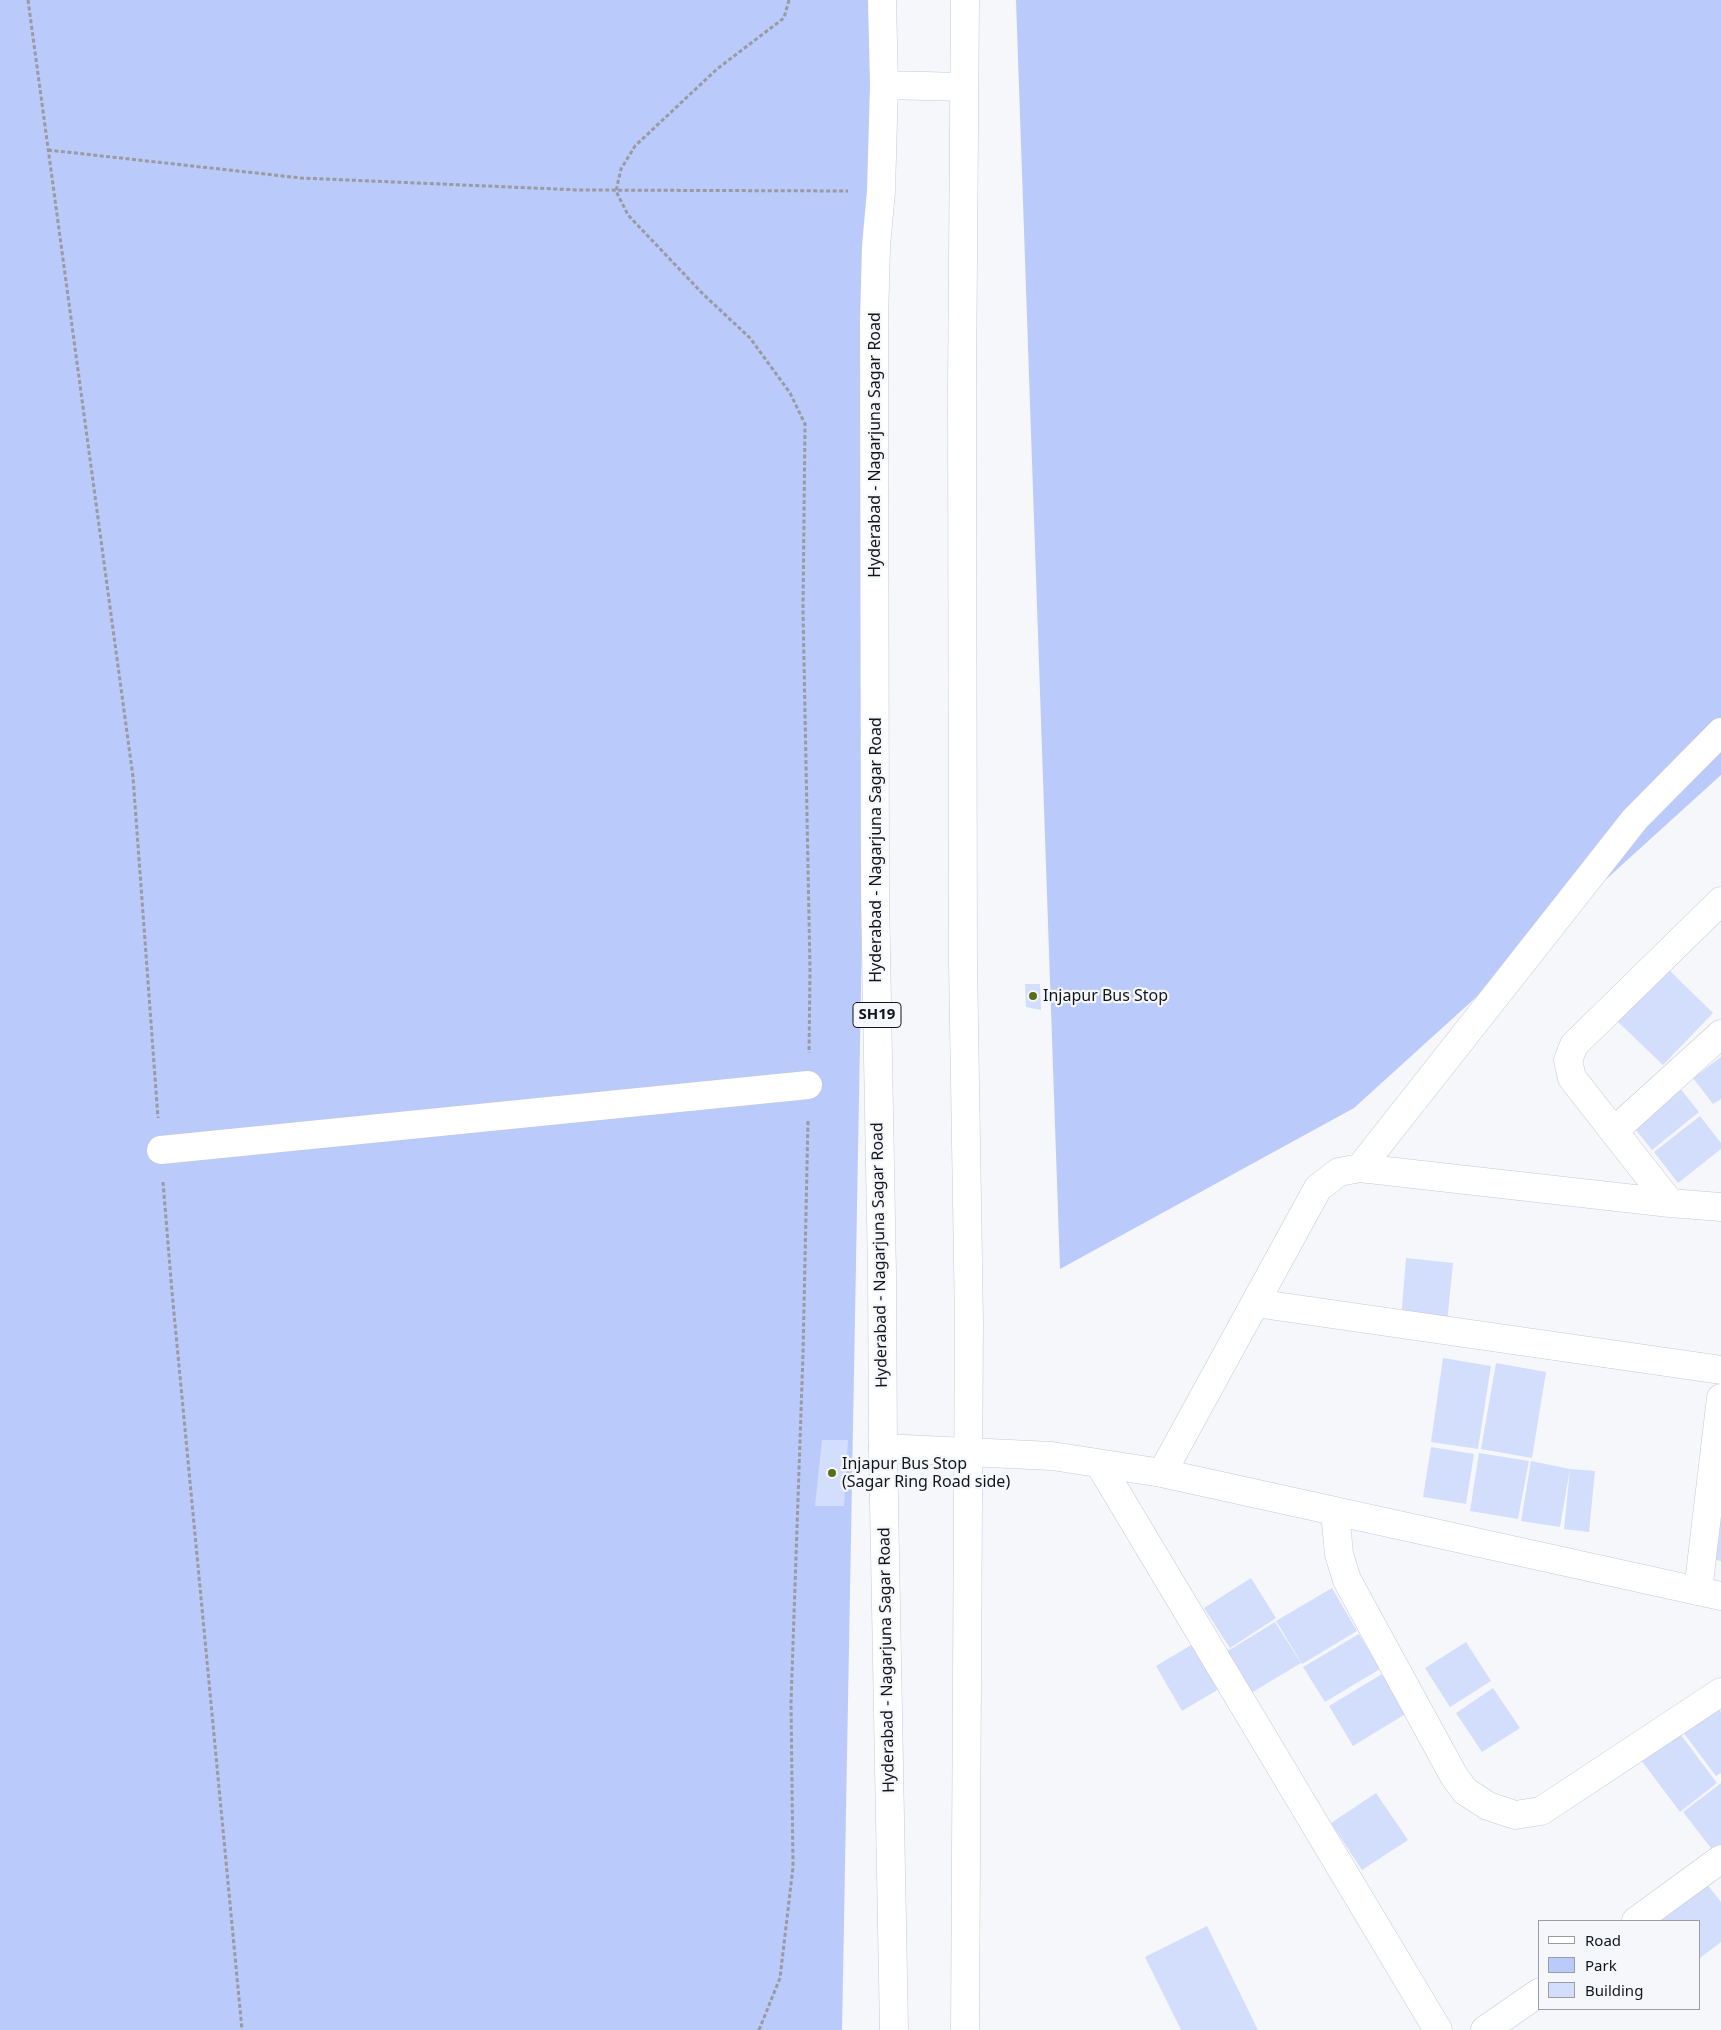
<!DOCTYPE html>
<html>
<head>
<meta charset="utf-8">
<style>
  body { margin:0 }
  #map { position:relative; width:1721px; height:2030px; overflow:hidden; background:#f5f7fb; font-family:"Noto Sans",sans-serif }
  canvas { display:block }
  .legend { position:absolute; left:1538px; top:1920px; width:162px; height:90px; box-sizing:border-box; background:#f5f7fb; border:1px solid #9a9da2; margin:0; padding:6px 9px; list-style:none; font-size:15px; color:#12151c }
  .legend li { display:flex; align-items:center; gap:10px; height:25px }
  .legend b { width:25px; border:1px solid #9a9da2 }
</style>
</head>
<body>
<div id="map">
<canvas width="1721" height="2030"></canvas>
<ul class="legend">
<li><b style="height:6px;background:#fff"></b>Road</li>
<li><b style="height:14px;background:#bacafb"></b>Park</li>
<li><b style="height:14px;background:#d3defd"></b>Building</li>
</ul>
</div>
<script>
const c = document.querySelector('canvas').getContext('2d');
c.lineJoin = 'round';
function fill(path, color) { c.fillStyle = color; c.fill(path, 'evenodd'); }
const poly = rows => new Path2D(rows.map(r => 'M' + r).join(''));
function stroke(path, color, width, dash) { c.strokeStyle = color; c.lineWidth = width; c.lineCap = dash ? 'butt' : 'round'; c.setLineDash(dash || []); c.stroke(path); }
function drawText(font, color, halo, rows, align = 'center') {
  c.font = font + ' "Noto Sans",sans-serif'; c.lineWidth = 4.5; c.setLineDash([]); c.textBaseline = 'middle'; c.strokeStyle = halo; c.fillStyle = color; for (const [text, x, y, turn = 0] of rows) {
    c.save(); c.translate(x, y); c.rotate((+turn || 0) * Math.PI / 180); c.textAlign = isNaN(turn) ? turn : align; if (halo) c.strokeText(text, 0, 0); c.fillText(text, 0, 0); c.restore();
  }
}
fill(poly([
  [0,0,879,0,842,2030,0,2030],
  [1016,0,1721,0,1721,775,1354,1108,1060,1269]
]), '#bacafb');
fill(poly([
  [1667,968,1713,1013,1663,1065,1617,1021],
  [1025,984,1040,984,1041,1010,1026,1007],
  [1721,1057,1721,1099,1713,1104,1693,1078],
  [1679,1087,1699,1112,1652,1150,1632,1125],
  [1700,1116,1721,1143,1721,1149,1678,1183,1654,1152],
  [1406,1258,1453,1263,1447,1323,1401,1319],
  [1443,1358,1491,1366,1478,1449,1431,1442],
  [1496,1363,1546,1372,1532,1458,1481,1449],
  [822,1440,848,1440,844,1506,815,1506],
  [1431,1447,1474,1454,1466,1504,1423,1497],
  [1479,1453,1529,1461,1518,1519,1470,1511],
  [1531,1461,1570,1469,1560,1527,1521,1521],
  [1570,1469,1595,1471,1589,1532,1564,1529],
  [1721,1514,1721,1561,1712,1559],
  [1251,1578,1276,1618,1230,1648,1204,1608],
  [1332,1588,1357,1631,1302,1664,1276,1621],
  [1275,1622,1301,1663,1251,1693,1226,1652],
  [1359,1634,1380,1669,1325,1702,1303,1667],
  [1198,1641,1224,1686,1182,1711,1156,1666],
  [1466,1642,1491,1681,1450,1707,1425,1668],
  [1382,1674,1407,1713,1353,1746,1329,1706],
  [1493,1688,1520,1728,1482,1752,1456,1713],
  [1713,1701,1721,1712,1721,1773,1716,1776,1679,1727],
  [1678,1731,1717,1783,1680,1812,1641,1760],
  [1721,1783,1721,1847,1714,1852,1683,1812],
  [1376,1793,1408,1840,1362,1870,1331,1823],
  [1706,1883,1721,1902,1721,1942,1700,1958,1700,1921,1654,1921],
  [1207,1926,1258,2030,1181,2030,1145,1957]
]), '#d3defd');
const street = poly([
  [1614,1131,1721,1034],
  [161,1150,808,1085],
  [1360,1168,1635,819,1721,732],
  [1670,1203,1572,1078,1568,1060,1574,1045,1721,901],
  [1255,1303,1721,1370],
  [1100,1465,1438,2030],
  [1162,1473,1318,1188,1339,1172,1360,1168,1670,1203,1721,1207],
  [1335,1512,1339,1554,1347,1580,1454,1776,1465,1791,1488,1806,1515,1815,1541,1811,1721,1692],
  [1698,1591,1721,1398],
  [1636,1921,1721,1859],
  [1485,2030,1540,1992]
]);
const secondary = poly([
  [883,1448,1052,1456,1162,1473,1721,1596]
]);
const primary = poly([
  [882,0,884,85,881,191,876,246,874,320,875,896,882,1273,883,1448,894,2030],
  [965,0,962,388,963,963,969,1322,965,2030],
  [884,85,964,87]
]);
stroke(street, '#c2c9dd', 29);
stroke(secondary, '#c2c9dd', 29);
stroke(primary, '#c2c9dd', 29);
stroke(poly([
  [28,0,133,777,158,1118],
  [789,0,784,18,717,69,635,146,621,169,616,191,628,215,703,294,750,338,790,393,805,424,803,610,810,970,809,1053],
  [48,150,301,178,579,190,848,191],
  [163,1182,172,1292,242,2030],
  [759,2030,780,1978,793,1867,791,1702,803,1354,808,1119]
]), '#999ba0', 3, [4, 2.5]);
stroke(street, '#fff', 28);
stroke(secondary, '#fff', 28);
stroke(primary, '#fff', 28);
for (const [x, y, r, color] of [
  [1033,996,5,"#5c6c17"],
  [832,1473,5,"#5c6c17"]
]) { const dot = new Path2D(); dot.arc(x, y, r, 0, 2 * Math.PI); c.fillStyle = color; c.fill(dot); stroke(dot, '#f5f7fb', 2); }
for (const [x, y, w] of [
  [877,1015,48]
]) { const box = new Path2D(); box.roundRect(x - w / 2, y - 12.5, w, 25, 4); c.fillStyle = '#f5f7fb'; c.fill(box); stroke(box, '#12151c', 1); }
drawText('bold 15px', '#12151c', null, [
  ["SH19",877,1015]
]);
drawText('16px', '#12151c', '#f5f7fb', [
  ["Hyderabad - Nagarjuna Sagar Road",875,445,-90],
  ["Hyderabad - Nagarjuna Sagar Road",876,850,-90],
  ["Hyderabad - Nagarjuna Sagar Road",880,1255,-91],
  ["Hyderabad - Nagarjuna Sagar Road",887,1660,-91]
]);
drawText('16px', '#12151c', '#f5f7fb', [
  ["Injapur Bus Stop",1043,996],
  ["Injapur Bus Stop",842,1464],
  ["(Sagar Ring Road side)",842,1482]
], 'left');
</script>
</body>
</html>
